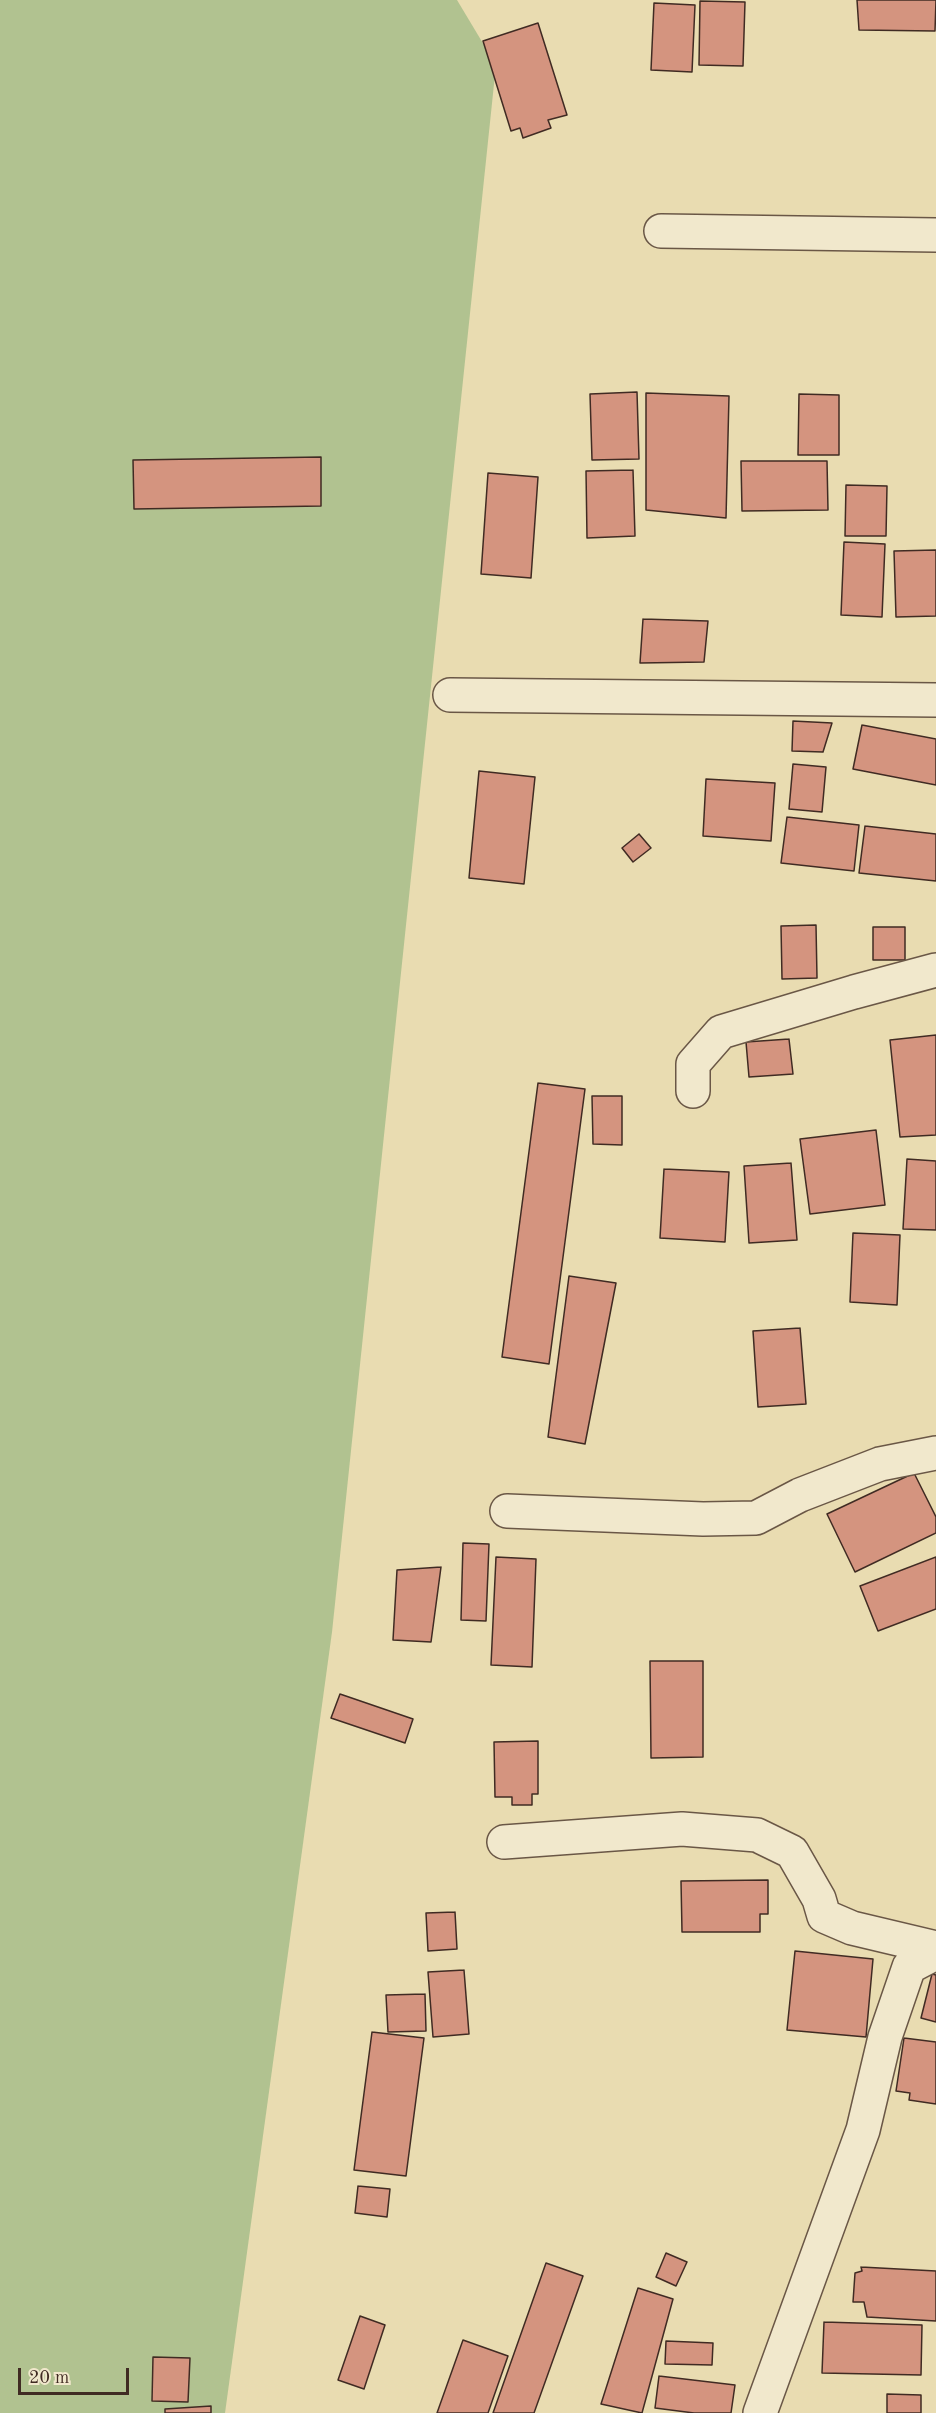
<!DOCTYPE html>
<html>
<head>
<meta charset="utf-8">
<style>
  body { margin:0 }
  #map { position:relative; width:936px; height:2413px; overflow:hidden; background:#e9dcb1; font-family:"Old Standard TT",serif }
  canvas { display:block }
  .scale { position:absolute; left:18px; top:2368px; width:111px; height:27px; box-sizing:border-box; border:3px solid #402b23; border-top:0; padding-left:8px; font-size:18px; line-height:21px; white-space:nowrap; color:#402b23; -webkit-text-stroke:4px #f1e8cc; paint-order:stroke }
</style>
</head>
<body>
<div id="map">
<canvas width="936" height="2413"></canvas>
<div class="scale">20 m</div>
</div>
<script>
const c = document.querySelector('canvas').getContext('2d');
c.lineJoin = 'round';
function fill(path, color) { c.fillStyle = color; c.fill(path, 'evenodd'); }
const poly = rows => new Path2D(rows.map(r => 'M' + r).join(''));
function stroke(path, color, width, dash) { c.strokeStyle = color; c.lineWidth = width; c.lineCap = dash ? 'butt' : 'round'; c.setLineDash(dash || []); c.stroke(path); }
fill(poly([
  [0,0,457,0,496,65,332,1632,225,2413,0,2413]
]), '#b1c290');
const building = poly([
  [857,0,936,0,935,31,859,30,857,0],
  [700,1,745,2,743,66,699,65,700,1],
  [654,3,695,5,692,72,651,70,654,3],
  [538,23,567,115,548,120,551,128,523,138,520,128,511,131,483,41,538,23],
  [637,392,639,459,592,460,590,394,637,392],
  [646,393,729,396,726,518,646,510,646,393],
  [799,394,839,395,839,455,798,455,799,394],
  [321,457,321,506,134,509,133,460,321,457],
  [741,461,827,461,828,510,742,511,741,461],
  [633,470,635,536,587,538,586,471,633,470],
  [488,473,538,477,531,578,481,574,488,473],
  [846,485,887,486,886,536,845,536,846,485],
  [844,542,885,544,882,617,841,615,844,542],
  [936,550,936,616,896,617,894,551,936,550],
  [643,619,708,621,704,662,640,663,643,619],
  [793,721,832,723,823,752,792,751,793,721],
  [862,725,936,739,936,785,853,769,862,725],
  [793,764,826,767,822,812,789,809,793,764],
  [479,771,535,777,524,884,469,878,479,771],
  [706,779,775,783,771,841,703,836,706,779],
  [787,817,859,825,854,871,781,863,787,817],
  [865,826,936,834,936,881,859,873,865,826],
  [639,834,651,848,633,862,622,848,639,834],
  [816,925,817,978,782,979,781,926,816,925],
  [873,927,905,927,905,960,873,960,873,927],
  [936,1035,936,1135,900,1137,890,1040,936,1035],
  [789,1039,793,1074,749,1077,746,1042,789,1039],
  [538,1083,585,1089,549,1364,502,1357,538,1083],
  [592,1096,622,1096,622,1145,593,1144,592,1096],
  [876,1130,885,1205,810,1214,800,1139,876,1130],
  [907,1159,936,1161,936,1230,903,1229,907,1159],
  [791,1163,797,1240,749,1243,744,1166,791,1163],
  [664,1169,729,1172,725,1242,660,1238,664,1169],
  [853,1233,900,1235,897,1305,850,1302,853,1233],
  [569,1276,616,1283,585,1444,548,1437,569,1276],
  [800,1328,806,1404,758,1407,753,1331,800,1328],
  [914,1473,936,1517,936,1533,855,1572,827,1514,914,1473],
  [463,1543,489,1544,486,1621,461,1620,463,1543],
  [496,1557,536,1559,532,1667,491,1665,496,1557],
  [936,1557,936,1609,878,1631,860,1586,936,1557],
  [441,1567,431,1642,393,1640,397,1570,441,1567],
  [650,1661,703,1661,703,1757,651,1758,650,1661],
  [340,1694,413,1719,405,1743,331,1718,340,1694],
  [538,1741,538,1794,532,1794,532,1805,512,1805,512,1797,495,1797,494,1742,538,1741],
  [768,1880,768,1914,760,1914,760,1932,682,1932,681,1881,768,1880],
  [455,1912,457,1949,428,1951,426,1913,455,1912],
  [795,1951,873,1959,866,2037,787,2030,795,1951],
  [464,1970,469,2034,433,2037,428,1972,464,1970],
  [932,1974,936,1975,936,2022,921,2018,932,1974],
  [425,1994,426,2031,388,2032,386,1995,425,1994],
  [372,2032,424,2038,406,2176,354,2170,372,2032],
  [904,2038,936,2042,936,2104,909,2100,910,2093,896,2091,904,2038],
  [358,2186,390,2189,387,2217,355,2213,358,2186],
  [666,2253,687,2262,676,2286,656,2277,666,2253],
  [546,2263,583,2276,534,2413,493,2413,546,2263],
  [861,2267,936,2271,936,2321,867,2317,864,2302,853,2302,855,2273,862,2271,861,2267],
  [638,2288,673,2299,642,2413,601,2404,638,2288],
  [360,2316,385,2325,364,2389,338,2380,360,2316],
  [824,2322,922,2325,921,2375,822,2373,824,2322],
  [463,2340,508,2356,488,2413,437,2413,463,2340],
  [666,2341,713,2343,712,2365,665,2364,666,2341],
  [153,2357,190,2358,188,2402,152,2401,153,2357],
  [659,2376,735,2385,731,2413,694,2413,655,2408,659,2376],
  [887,2394,921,2395,921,2413,887,2413,887,2394],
  [211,2406,211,2413,165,2413,165,2409,211,2406]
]);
fill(building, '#d4947f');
stroke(building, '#402b23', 1.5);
const minor = poly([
  [661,231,936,235],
  [450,695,936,700],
  [693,1091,693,1064,721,1032,854,992,936,970],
  [507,1511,703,1519,756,1518,800,1495,880,1464,936,1453],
  [504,1842,682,1829,757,1835,792,1852,819,1899,824,1916,852,1928,936,1948],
  [760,2413,863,2130,885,2037,909,1967,936,1953]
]);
stroke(minor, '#6a5746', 36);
stroke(minor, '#f1e8cc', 33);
</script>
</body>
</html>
